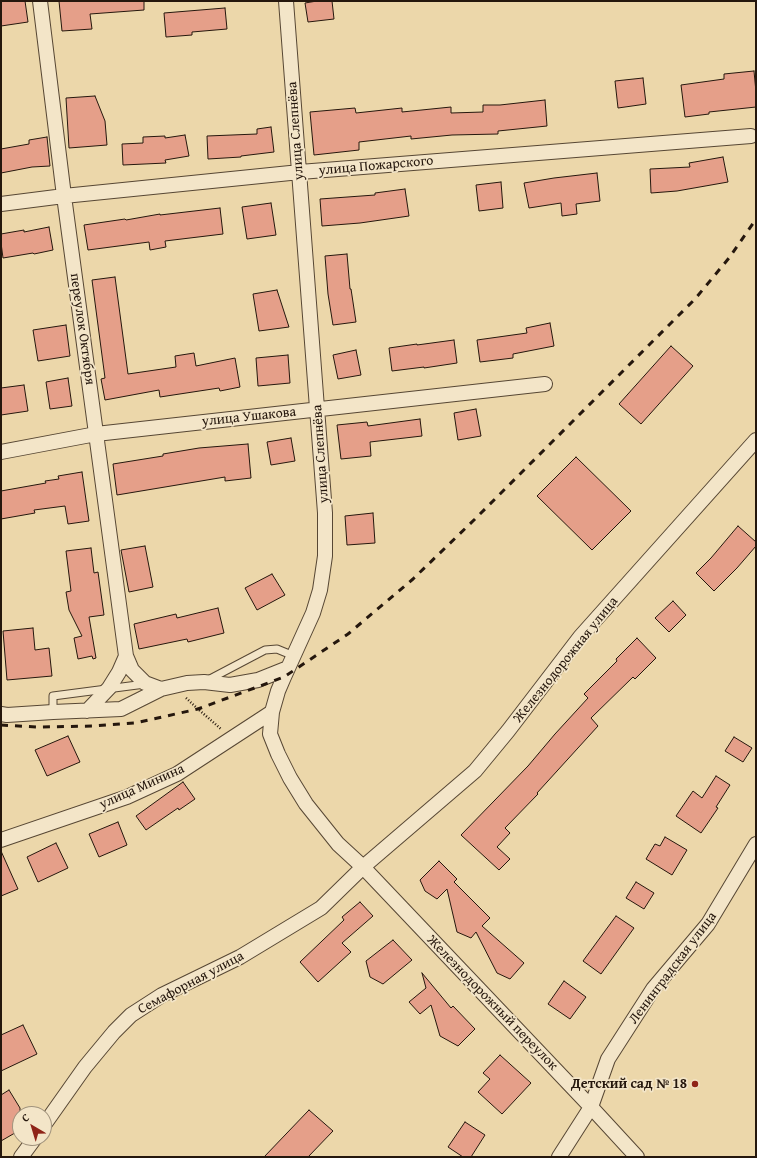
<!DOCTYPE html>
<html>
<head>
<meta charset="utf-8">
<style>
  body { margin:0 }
  #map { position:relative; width:757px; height:1158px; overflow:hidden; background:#ecd7aa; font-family:"Gentium Book Plus",serif }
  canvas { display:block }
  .frame { position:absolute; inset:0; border:2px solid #25170d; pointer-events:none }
  .north { position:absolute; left:12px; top:1106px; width:40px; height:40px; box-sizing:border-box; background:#f3e5c8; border:1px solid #a1937d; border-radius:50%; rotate:322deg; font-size:11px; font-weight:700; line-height:16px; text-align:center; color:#25170d }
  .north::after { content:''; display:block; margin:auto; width:14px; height:18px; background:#8f2418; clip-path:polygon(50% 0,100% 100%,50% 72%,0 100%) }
</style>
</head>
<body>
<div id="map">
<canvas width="757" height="1158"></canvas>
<div class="frame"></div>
<div class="north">С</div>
</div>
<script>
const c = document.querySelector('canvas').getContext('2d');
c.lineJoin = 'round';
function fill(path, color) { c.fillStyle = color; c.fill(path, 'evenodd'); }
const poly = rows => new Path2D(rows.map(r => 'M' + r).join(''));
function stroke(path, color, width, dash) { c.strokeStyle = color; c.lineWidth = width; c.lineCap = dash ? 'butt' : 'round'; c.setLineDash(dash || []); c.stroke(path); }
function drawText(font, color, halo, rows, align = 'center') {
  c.font = font + ' "Gentium Book Plus",serif'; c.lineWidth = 3.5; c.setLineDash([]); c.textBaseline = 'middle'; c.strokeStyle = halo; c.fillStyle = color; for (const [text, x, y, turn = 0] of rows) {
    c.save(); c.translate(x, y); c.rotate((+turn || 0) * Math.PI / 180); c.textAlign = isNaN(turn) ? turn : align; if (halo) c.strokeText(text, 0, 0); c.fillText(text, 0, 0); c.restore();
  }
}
const building = poly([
  [1,1,25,1,28,22,1,26,1,1],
  [59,1,144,1,144,10,90,14,92,29,62,31,59,1],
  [317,1,332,1,334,19,308,22,305,3,317,1],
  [225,8,227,29,192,32,192,35,166,37,164,13,225,8],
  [754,71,756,92,756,107,709,112,709,114,685,117,681,85,724,79,724,74,754,71],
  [643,78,646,104,618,108,615,81,643,78],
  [95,96,105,121,107,145,69,148,66,98,95,96],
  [545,100,547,126,498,131,498,134,452,135,411,139,411,136,359,142,359,150,314,155,310,112,355,108,356,113,402,108,402,112,451,107,451,113,483,112,483,105,500,105,545,100],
  [271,127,274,152,241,156,241,157,208,159,207,136,257,134,257,129,271,127],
  [185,135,189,156,165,160,166,163,123,165,122,144,143,143,143,137,165,136,165,138,185,135],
  [47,137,50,166,32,167,1,173,1,149,29,144,29,140,47,137],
  [723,157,728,182,677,191,651,193,650,169,690,167,689,163,723,157],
  [597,173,600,201,576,204,577,214,562,216,561,203,529,208,524,183,554,178,597,173],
  [501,182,503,208,479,211,476,185,501,182],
  [405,189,409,216,360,223,322,226,320,199,375,195,375,193,405,189],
  [271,203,276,235,247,239,242,207,271,203],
  [220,208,223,234,165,241,166,247,150,250,149,242,88,250,84,225,125,219,126,220,160,214,160,215,220,208],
  [49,227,53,250,34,254,33,253,3,258,1,243,1,234,24,230,24,232,49,227],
  [347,254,350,289,351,289,356,322,333,325,328,294,325,256,347,254],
  [115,277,128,374,176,367,175,356,194,353,196,366,235,358,240,387,220,391,219,388,160,397,159,390,105,400,101,379,105,378,92,280,115,277],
  [277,290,289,327,259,331,253,294,277,290],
  [550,323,554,346,513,354,513,358,480,362,477,340,527,333,526,328,550,323],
  [66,325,70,356,38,361,33,330,66,325],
  [454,340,457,363,424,368,424,367,392,371,389,348,417,344,417,345,454,340],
  [671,346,693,366,641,424,619,404,671,346],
  [356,350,361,375,338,379,333,355,356,350],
  [288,355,290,383,258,386,256,358,288,355],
  [68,378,72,406,50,409,46,382,68,378],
  [24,385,28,411,1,415,1,388,24,385],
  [476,409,481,436,458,440,454,413,476,409],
  [420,419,422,436,370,442,371,456,341,459,337,425,367,422,368,426,420,419],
  [291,438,295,461,271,465,267,442,291,438],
  [248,444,251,478,225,481,225,477,117,495,113,464,163,456,163,454,199,448,248,444],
  [576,457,631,511,592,550,537,496,576,457],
  [82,472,89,521,68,524,65,506,34,510,35,513,1,519,1,491,46,483,45,481,59,479,58,476,82,472],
  [373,513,375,543,347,545,345,516,373,513],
  [738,526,756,542,756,546,737,568,714,591,696,573,711,558,738,526],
  [145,546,153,587,129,592,121,550,145,546],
  [91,548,94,573,98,572,104,615,89,617,96,658,93,659,92,656,78,659,74,638,82,636,69,610,66,592,71,591,66,551,91,548],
  [272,574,285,595,257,610,245,588,272,574],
  [673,601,686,615,669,632,655,618,673,601],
  [218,608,224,633,188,642,187,639,139,649,134,624,176,614,177,618,218,608],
  [33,628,35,650,49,648,52,676,7,680,3,631,33,628],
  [637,638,656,658,635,679,633,677,591,718,598,726,537,793,538,794,505,828,510,833,497,847,510,859,499,870,461,835,528,766,555,734,588,698,584,694,617,661,616,659,637,638],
  [68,736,80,762,47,776,35,750,68,736],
  [734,737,752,748,743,762,725,751,734,737],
  [716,776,730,785,716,807,718,808,701,833,676,816,693,791,702,798,716,776],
  [183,782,195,799,179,810,178,808,146,830,136,816,183,782],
  [118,822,127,845,99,857,89,834,118,822],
  [665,837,687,850,672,875,646,859,655,844,660,846,665,837],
  [56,843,68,868,38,882,27,857,56,843],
  [1,851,18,889,1,896,1,851],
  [439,861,457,879,454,882,490,918,482,926,524,963,510,979,497,973,476,932,471,938,457,932,447,889,437,899,425,891,420,880,439,861],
  [636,882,654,893,644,909,626,898,636,882],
  [360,902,373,916,342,943,351,952,318,982,300,962,344,920,342,917,360,902],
  [616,916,634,928,601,974,583,961,616,916],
  [393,940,412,960,383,984,370,977,366,961,393,940],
  [422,973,451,1008,453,1006,475,1029,458,1046,440,1036,431,1005,420,1014,409,1002,426,988,422,973],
  [564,981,586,997,570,1019,548,1004,564,981],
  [23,1025,37,1054,1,1071,1,1035,23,1025],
  [500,1055,531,1083,502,1114,478,1092,490,1079,483,1073,500,1055],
  [9,1090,20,1108,20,1130,1,1141,1,1095,9,1090],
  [309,1110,333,1131,308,1157,264,1157,309,1110],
  [465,1122,485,1135,471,1157,463,1157,448,1147,465,1122]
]);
fill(building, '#e59f89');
stroke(building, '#25170d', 1);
const lane = poly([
  [208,680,265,650,277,649,294,656],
  [53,712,53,696,145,684]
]);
const street = poly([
  [40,1,64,196,126,656,119,672,109,688,87,711],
  [286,1,325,513,325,556,320,590,313,613,284,677,278,691,272,712,270,734,278,754,290,778,306,804,338,844,363,867,591,1107,637,1157],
  [1,204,64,196,300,172,751,136],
  [1,452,96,434,545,384],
  [126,656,132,670,145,683,161,689],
  [1,714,7,715,53,712,121,709,161,689,187,683,204,682,230,685,258,680,288,668],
  [1,840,127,797,177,774,272,712],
  [44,1125,85,1067,114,1032,131,1015,162,995,240,957,321,908,363,867,475,771,508,731,580,637,756,440],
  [21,1157,35,1138],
  [559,1157,591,1107,608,1059,653,989,708,924,756,844]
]);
stroke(lane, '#574734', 9);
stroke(street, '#574734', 16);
stroke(poly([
  [186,698,198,709,221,729]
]), '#25170d', 2.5, [1, 2]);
stroke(lane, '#f3e5c8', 7);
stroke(street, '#f3e5c8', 14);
stroke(poly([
  [1,725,38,727,92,726,135,723,198,709,284,677,348,634,413,579,475,519,695,299,729,258,756,219]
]), '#25170d', 3, [7, 7]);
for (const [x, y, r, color] of [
  [695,1084,4,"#8f2418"]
]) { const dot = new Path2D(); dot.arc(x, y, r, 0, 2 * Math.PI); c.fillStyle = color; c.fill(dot); stroke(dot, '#f3e5c8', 1.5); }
drawText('14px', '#25170d', '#f3e5c8', [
  ["улица Слепнёва",296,131,-94],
  ["улица Пожарского",376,166,-5],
  ["переулок Октября",82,329,82],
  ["улица Ушакова",249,417,-6],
  ["улица Слепнёва",321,454,-94],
  ["Железнодорожная улица",566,660,-51],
  ["улица Минина",142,787,-24],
  ["Ленинградская улица",673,968,-53],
  ["Семафорная улица",191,983,-28],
  ["Железнодорожный переулок",492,1003,46]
]);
drawText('bold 14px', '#25170d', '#f3e5c8', [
  ["Детский сад № 18",687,1084]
], 'right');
</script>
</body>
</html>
